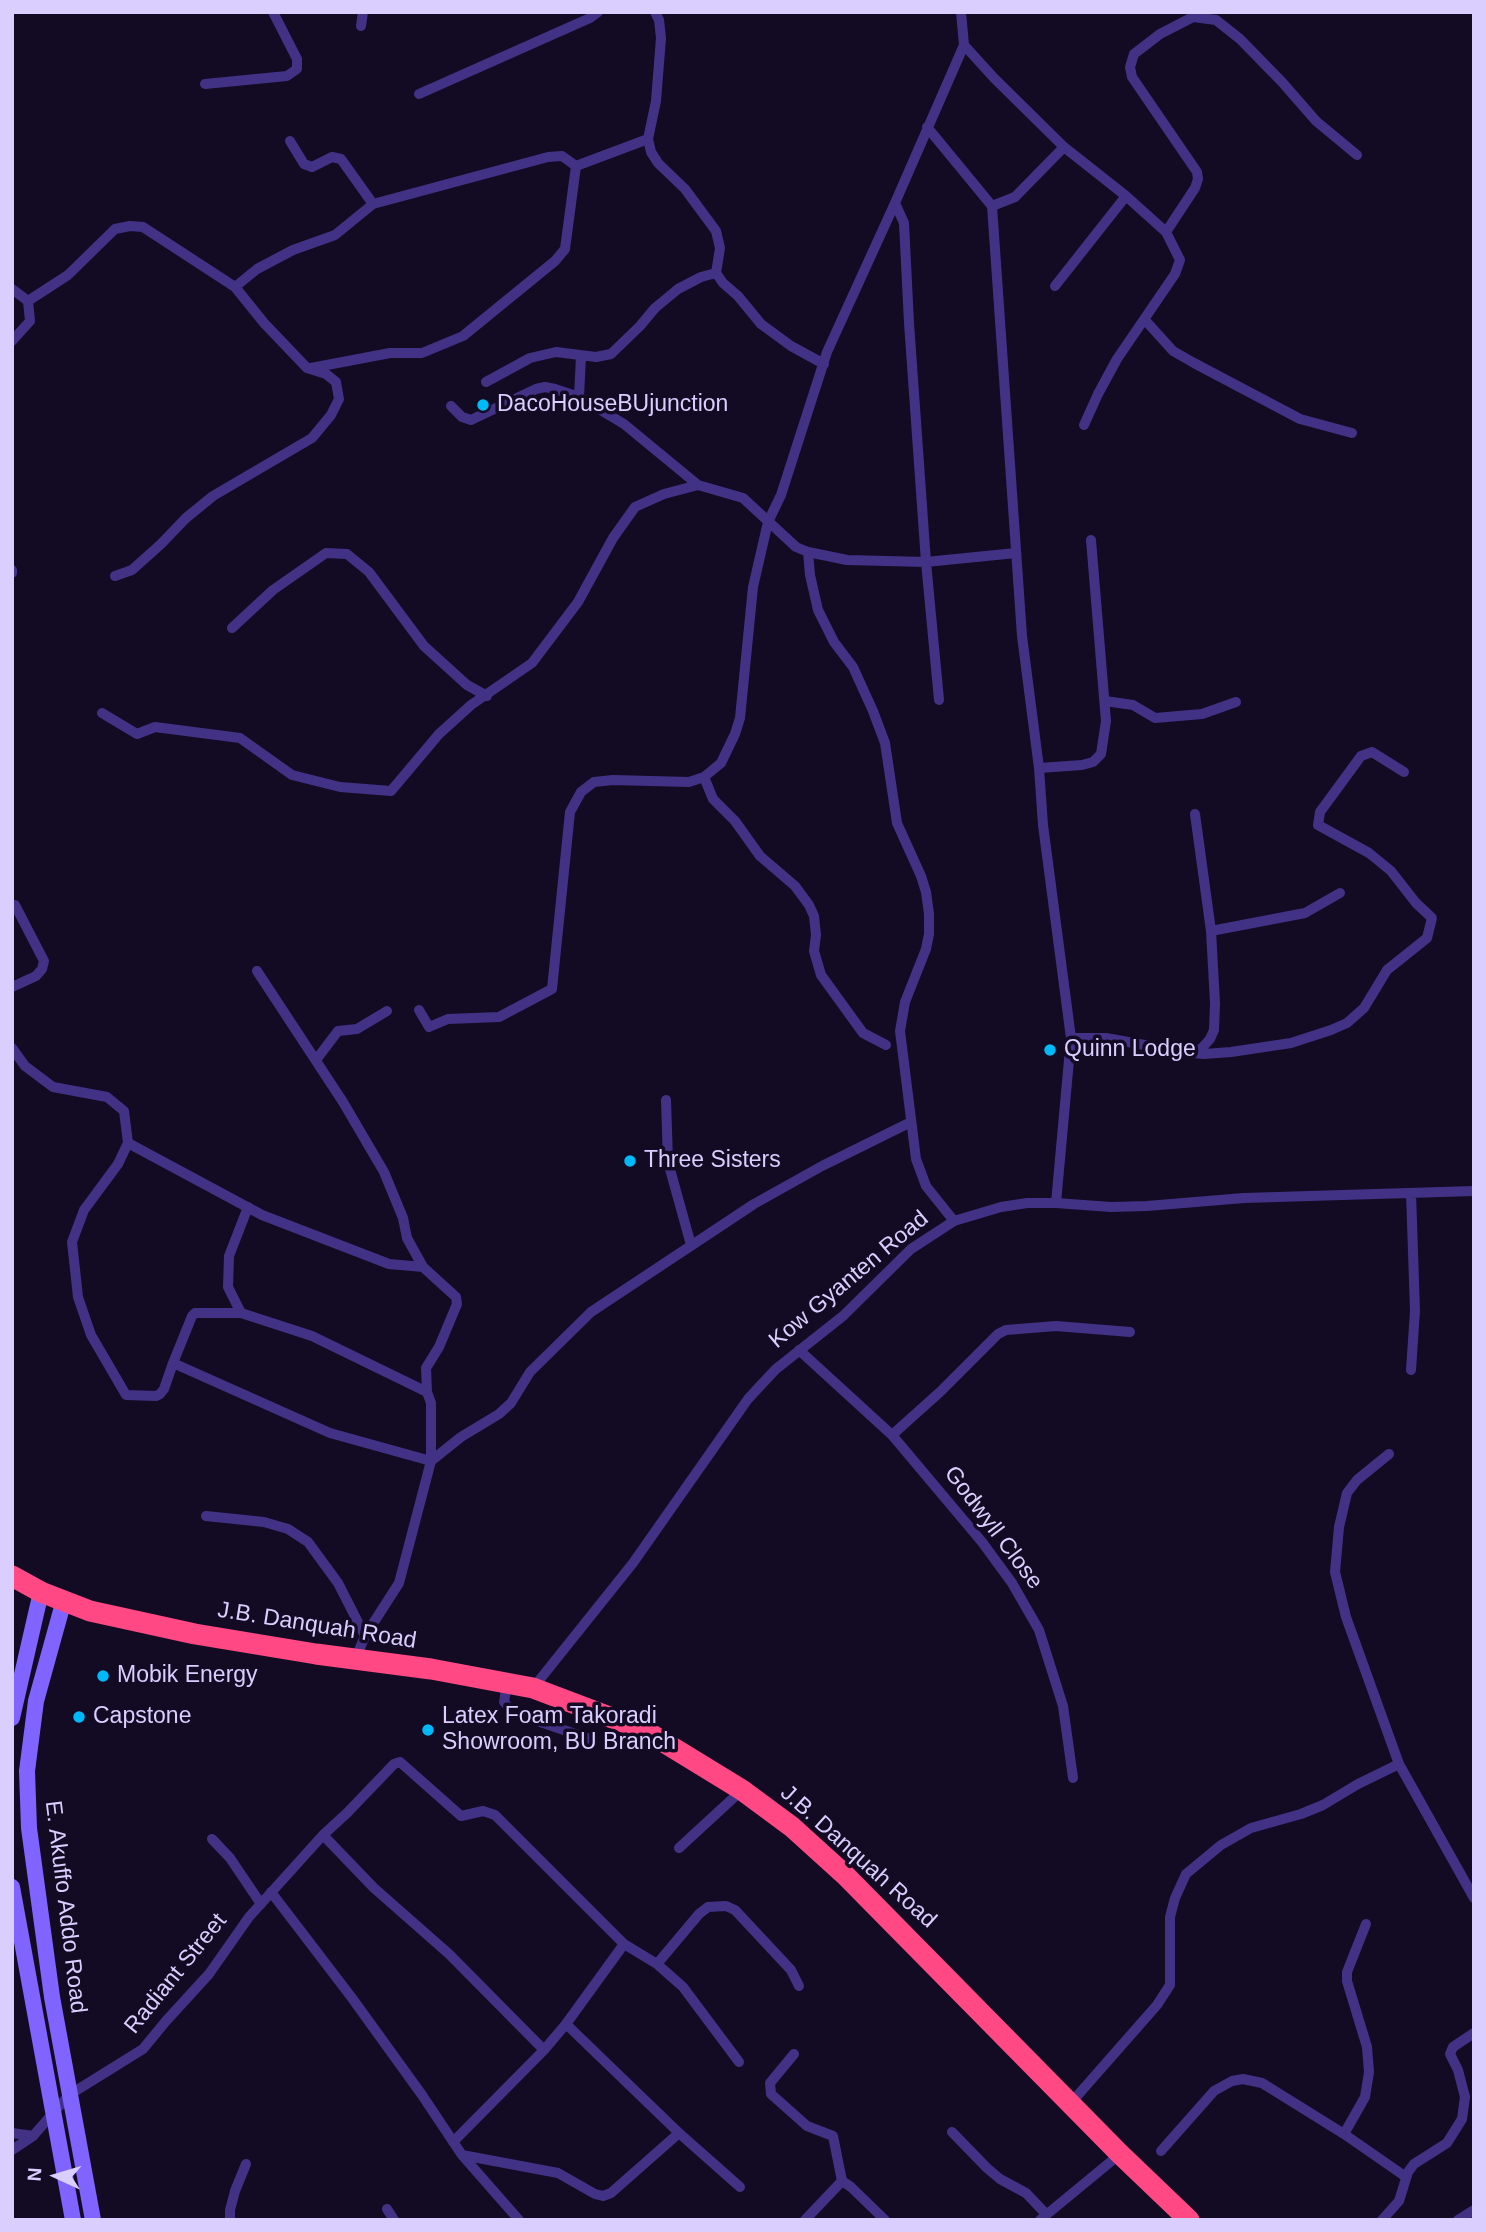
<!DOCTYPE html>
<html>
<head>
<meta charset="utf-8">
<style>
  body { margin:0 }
  #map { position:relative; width:1486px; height:2232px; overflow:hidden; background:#130b23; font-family:Arial,sans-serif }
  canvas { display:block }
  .frame { position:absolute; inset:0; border:14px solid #dacdff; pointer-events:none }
  .north { position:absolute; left:21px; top:2141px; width:70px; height:70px; -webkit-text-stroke:5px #130b23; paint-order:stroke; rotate:274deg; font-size:19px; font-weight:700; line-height:28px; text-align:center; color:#dacdff }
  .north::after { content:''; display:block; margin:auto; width:24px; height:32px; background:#dacdff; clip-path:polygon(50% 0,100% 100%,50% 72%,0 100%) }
</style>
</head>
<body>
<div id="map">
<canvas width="1486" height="2232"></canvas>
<div class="frame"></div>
<div class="north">N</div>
</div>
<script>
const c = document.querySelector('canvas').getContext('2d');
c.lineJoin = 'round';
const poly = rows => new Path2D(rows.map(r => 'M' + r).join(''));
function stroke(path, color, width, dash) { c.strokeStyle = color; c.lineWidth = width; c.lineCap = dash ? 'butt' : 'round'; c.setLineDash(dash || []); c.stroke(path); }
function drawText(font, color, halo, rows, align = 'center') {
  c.font = font + ' Arial,sans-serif'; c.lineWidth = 7; c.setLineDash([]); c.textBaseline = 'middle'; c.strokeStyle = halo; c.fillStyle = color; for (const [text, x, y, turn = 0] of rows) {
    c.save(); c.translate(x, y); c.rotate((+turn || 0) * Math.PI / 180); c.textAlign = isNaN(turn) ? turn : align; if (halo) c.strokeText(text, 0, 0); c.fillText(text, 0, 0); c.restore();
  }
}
stroke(poly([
  [655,12,659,20,661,38,656,101,648,139,651,152,658,163,685,189,716,231,720,248,716,273,723,283,738,296,761,324,791,346,824,364],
  [361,26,363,12],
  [964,45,994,78,1064,147,1126,196,1166,232,1180,260,1175,274,1117,359,1098,394,1084,425],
  [205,84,287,76,297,69,297,59,273,12],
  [419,94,590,18,598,12],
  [927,127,992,206,1022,636,1039,768,1043,825,1071,1038,1056,1203],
  [290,141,304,164,312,167,332,157,341,159,373,204],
  [576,166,648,139],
  [895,203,904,223,909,323,926,562,939,700],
  [992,206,1015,197,1064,147],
  [1166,232,1195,188,1198,179,1197,172,1132,77,1130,67,1134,54,1160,34,1193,17,1216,20,1240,39,1282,82,1316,121,1357,155],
  [1055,286,1126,196],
  [235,287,257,269,293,250,335,235,373,204,548,157,562,156,576,166],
  [12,289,28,301],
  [1145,320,1173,351,1194,363,1300,419,1352,433],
  [12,341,30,321,28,301,68,275,115,229,130,226,143,227,235,287,264,323,307,368,326,374,336,382,339,399,331,415,312,438,213,496,186,518,161,544,132,570,115,576],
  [311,368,390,353,422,353,463,336,555,261,565,249,576,166],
  [486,382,530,358,556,352,596,357,611,354,640,326,655,308,678,289,701,277,716,273],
  [579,397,581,356],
  [451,406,462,417,471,420,536,389,545,387,555,389,579,397,624,424,698,485,743,498,796,547,808,552,847,560,926,562,1016,553],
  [808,552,810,575,818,610,834,642,853,667,873,711,885,743,897,823,921,876,926,892,929,914,929,934,926,949,905,1002,900,1031,916,1159,926,1186,954,1221],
  [12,570,12,573],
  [232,628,273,590,326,553,347,554,369,572,424,646,467,685,487,696],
  [1105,701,1133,705,1155,718,1202,714,1236,702],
  [102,713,137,734,155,727,240,738,292,775,340,787,391,791,439,734,471,705,532,663,578,602,613,538,635,507,664,494,698,485],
  [1039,768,1082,765,1093,762,1101,754,1106,721,1091,540],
  [704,777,713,799,735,821,760,856,795,886,809,905,814,916,816,935,814,951,821,975,863,1033,886,1045],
  [1211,931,1305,913,1340,893],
  [257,971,343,1102,384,1172,403,1218,407,1238,423,1267,456,1297,457,1304,439,1347,426,1368,427,1392],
  [12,987,36,976,42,969,44,961,15,905],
  [419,1010,429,1027,448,1019,499,1017,552,989,570,812,581,792,594,782,613,780,689,782,704,777,721,763,735,734,740,718,753,587,768,522,781,495,827,352,895,203,964,45,961,12],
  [1071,1038,1106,1038,1183,1052,1204,1054,1231,1052,1291,1043,1331,1030,1347,1023,1364,1008,1387,970,1427,938,1432,918,1416,903,1391,871,1369,853,1318,825,1320,812,1361,756,1372,752,1404,772],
  [12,1048,25,1066,53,1087,107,1097,124,1111,128,1143,118,1164,84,1210,72,1242,78,1297,91,1335,126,1395,156,1396,160,1394,164,1389,173,1363,192,1316,195,1313,241,1313,312,1336,427,1392,431,1403,431,1461,330,1433,173,1363],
  [1193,1053,1202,1048,1210,1039,1214,1030,1215,1003,1211,931,1195,814],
  [316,1060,338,1031,357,1029,387,1011],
  [666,1100,668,1162,691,1245],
  [128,1143,262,1215,389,1264,423,1267],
  [241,1313,228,1287,229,1256,248,1207],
  [799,1350,892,1435,982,1542,1012,1583,1039,1630,1063,1706,1073,1778],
  [1411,1370,1415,1311,1411,1193],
  [892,1435,940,1392,998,1334,1006,1330,1056,1326,1130,1332],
  [1389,1454,1357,1480,1347,1493,1339,1527,1335,1572,1346,1617,1399,1764,1474,1898],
  [206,1516,264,1522,288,1529,308,1542,338,1583,365,1636],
  [355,1660,365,1636,399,1583,431,1461,461,1437,499,1414,511,1403,530,1372,591,1312,754,1204,822,1166,911,1122],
  [507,1683,504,1702,514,1713,590,1739],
  [533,1688,633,1563,748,1399,760,1386,776,1369,843,1316,911,1249,954,1221,1001,1207,1027,1203,1056,1203,1111,1207,1147,1206,1244,1198,1474,1191],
  [323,1835,347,1813,394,1764,400,1762,461,1816,483,1811,495,1815,624,1944,566,2024,544,2050,453,2142],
  [212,1839,230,1858,261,1904],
  [679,1848,742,1790],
  [271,1892,352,1998,422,2095,462,2155,519,2220],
  [624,1944,657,1964,683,1987,739,2062],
  [657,1964,699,1914,708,1907,726,1906,735,1910,791,1970,799,1986],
  [566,2024,679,2133,740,2187],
  [794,2054,770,2083,771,2094,807,2126,833,2136,842,2181],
  [1070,2104,1157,2005,1170,1985,1170,1917,1175,1898,1186,1874,1221,1845,1251,1828,1301,1814,1323,1805,1358,1784,1399,1764],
  [952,2132,987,2168,1000,2179,1026,2193,1046,2214],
  [12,2133,33,2136],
  [1344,2134,1365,2097,1369,2072,1367,2047,1347,1981,1347,1972,1366,1924],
  [12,2150,33,2136,69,2095,143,2049,166,2021,209,1974,249,1917,323,1835,374,1888,449,1954,544,2050],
  [1161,2151,1214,2091,1232,2081,1243,2079,1262,2083,1344,2134,1406,2177],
  [462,2155,558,2173,595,2194,603,2196,611,2193,679,2133],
  [842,2181,851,2187,885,2220],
  [387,2209,394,2220],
  [230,2220,230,2210,235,2191,246,2164],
  [805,2220,842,2181],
  [1040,2220,1120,2154],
  [1382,2220,1399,2201,1408,2172,1414,2164,1447,2143,1462,2119,1465,2097,1458,2070,1450,2054,1453,2047,1474,2033],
  [1458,2220,1474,2210]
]), '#423286', 10);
stroke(poly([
  [64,1600,36,1701,27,1771,29,1828,52,1997,93,2220],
  [12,1718,41,1592],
  [12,1887,73,2220]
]), '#8064ff', 16);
stroke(poly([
  [12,1576,41,1592,90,1611,195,1634,316,1654,431,1669,533,1688,644,1730,742,1790,792,1827,845,1875,1120,2154,1189,2220]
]), '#ff4884', 21);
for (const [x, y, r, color] of [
  [483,405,7,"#00b9f8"],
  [1050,1050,7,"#00b9f8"],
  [630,1161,7,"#00b9f8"],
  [103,1676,7,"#00b9f8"],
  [79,1717,7,"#00b9f8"],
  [428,1730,7,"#00b9f8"]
]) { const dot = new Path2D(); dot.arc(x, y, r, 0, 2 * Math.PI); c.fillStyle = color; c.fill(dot); stroke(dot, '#130b23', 2.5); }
drawText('23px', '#dacdff', '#130b23', [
  ["DacoHouseBUjunction",497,405],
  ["Quinn Lodge",1064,1050],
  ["Three Sisters",644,1161],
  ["Mobik Energy",117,1676],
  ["Capstone",93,1717],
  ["Latex Foam Takoradi",442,1717],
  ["Showroom, BU Branch",442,1743]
], 'left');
drawText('23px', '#dacdff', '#130b23', [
  ["Kow Gyanten Road",849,1280,-40],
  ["Godwyll Close",993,1528,53],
  ["J.B. Danquah Road",317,1626,9],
  ["J.B. Danquah Road",858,1857,42],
  ["E. Akuffo Addo Road",65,1907,83],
  ["Radiant Street",176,1974,-51]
]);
</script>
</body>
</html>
